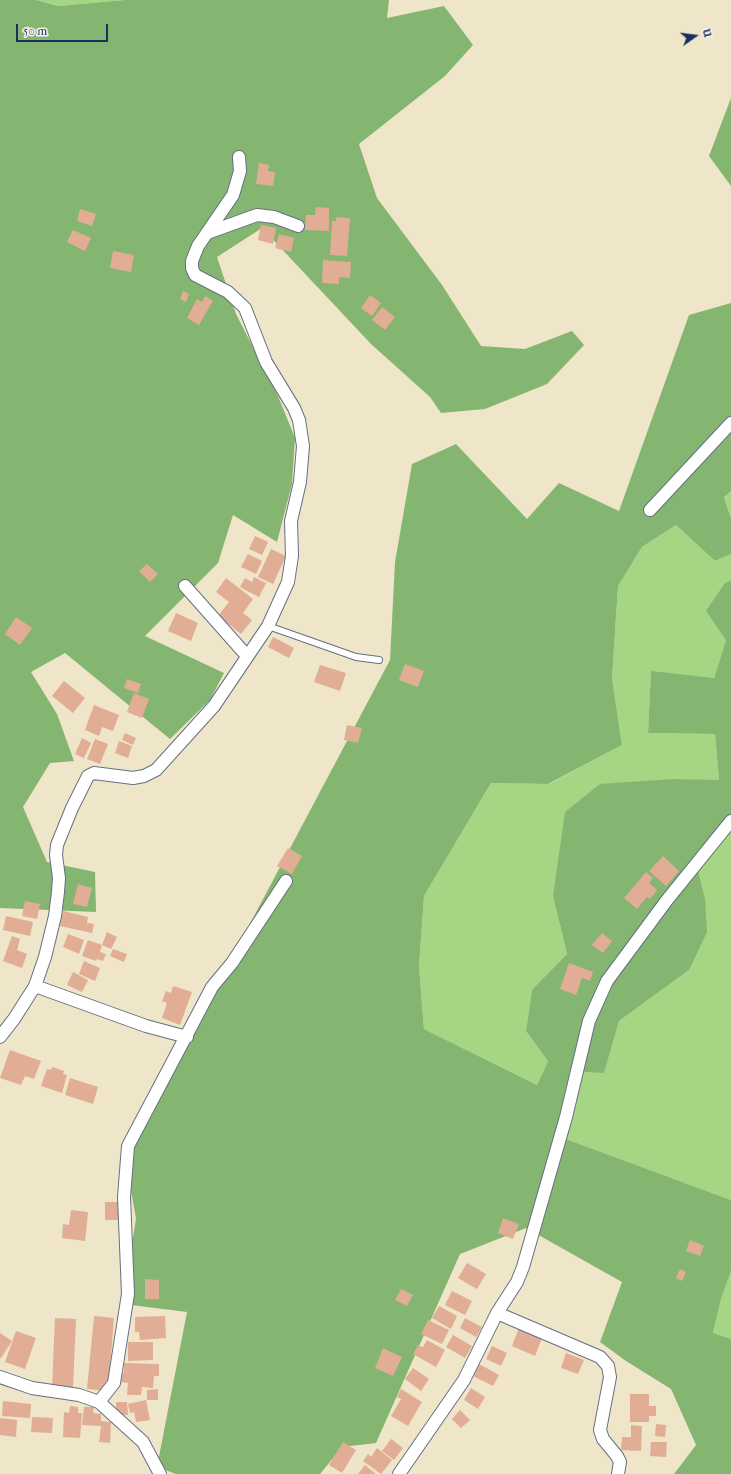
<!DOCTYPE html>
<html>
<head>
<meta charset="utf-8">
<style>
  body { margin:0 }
  #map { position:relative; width:731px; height:1474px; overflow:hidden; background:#efe5c9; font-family:"IM FELL French Canon",serif }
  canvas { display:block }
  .north { position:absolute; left:675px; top:16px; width:40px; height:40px; -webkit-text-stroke:3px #f7f3e8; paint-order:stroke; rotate:76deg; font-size:11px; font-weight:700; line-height:16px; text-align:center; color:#1b2f5e }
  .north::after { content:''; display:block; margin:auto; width:14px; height:18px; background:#1b2f5e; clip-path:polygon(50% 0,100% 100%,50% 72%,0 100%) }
  .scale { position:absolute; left:16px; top:24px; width:92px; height:18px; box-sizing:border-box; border:2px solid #1b2f5e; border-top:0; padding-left:5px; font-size:12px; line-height:14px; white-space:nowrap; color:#1b2f5e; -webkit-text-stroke:3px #f7f3e8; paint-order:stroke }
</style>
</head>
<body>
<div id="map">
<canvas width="731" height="1474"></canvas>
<div class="north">U</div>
<div class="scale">50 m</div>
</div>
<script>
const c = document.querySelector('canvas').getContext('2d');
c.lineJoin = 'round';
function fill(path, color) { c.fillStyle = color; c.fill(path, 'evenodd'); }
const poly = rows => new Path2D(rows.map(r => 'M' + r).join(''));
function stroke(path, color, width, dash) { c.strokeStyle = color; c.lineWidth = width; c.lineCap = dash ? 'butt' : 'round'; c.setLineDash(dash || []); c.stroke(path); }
fill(poly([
  [36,0,125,0,58,6],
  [731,491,731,518,724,496],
  [676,525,715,561,731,554,731,580,725,583,726,640,714,678,651,672,648,733,715,734,719,781,673,779,553,896,567,954,532,991,526,1031,548,1061,537,1085,424,1029,419,967,424,896,491,783,549,784,622,745,612,678,618,586,642,547],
  [731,817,731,1200,555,1135,570,1071,604,1072,619,1021,689,970,695,860],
  [731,1271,731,1339,713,1333,721,1299]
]), '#a6d583');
fill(poly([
  [0,0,36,0,58,6,125,0,389,0,387,18,444,6,473,45,445,76,359,144,377,198,442,285,481,346,525,349,572,331,584,345,547,384,485,409,441,413,430,397,371,344,262,228,217,257,236,314,278,396,295,438,292,484,277,542,233,515,218,563,145,636,224,673,210,700,170,739,65,653,31,672,57,714,74,761,50,763,23,807,47,862,95,872,96,912,0,908],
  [731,98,731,186,709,156],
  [731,303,731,491,724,497,731,518,731,554,715,561,676,525,642,547,618,586,612,678,622,745,548,784,491,783,424,896,419,967,424,1029,537,1085,548,1061,526,1031,532,990,567,954,553,896,565,812,600,784,673,779,719,780,715,734,648,733,651,671,714,678,726,640,706,611,725,583,731,580,731,817,695,860,705,899,707,932,689,970,619,1021,604,1073,570,1071,555,1135,731,1200,731,1271,721,1299,713,1333,731,1339,731,1474,674,1474,696,1445,671,1389,626,1361,600,1342,622,1282,526,1228,460,1254,376,1443,342,1447,320,1474,176,1474,157,1467,187,1312,123,1304,136,1218,125,1159,390,660,395,562,412,464,456,444,527,519,559,483,619,511,689,315]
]), '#84b671');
fill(poly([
  [259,163,269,165,268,171,275,172,273,186,256,184],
  [316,207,329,208,329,231,305,230,306,215,315,215],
  [80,209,96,214,92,226,77,221],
  [336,217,350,218,347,256,330,255,332,221,336,221],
  [261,225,276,228,273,244,258,240],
  [73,230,91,238,85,251,67,242],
  [279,234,294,238,291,252,275,248],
  [113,251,134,255,131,272,110,268],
  [323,260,351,262,350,278,339,277,339,284,322,283],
  [183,291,189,294,186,302,180,299],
  [370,295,381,303,372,316,361,308],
  [205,296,213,301,199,325,187,318,197,299,202,302],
  [382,307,395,317,385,330,372,320],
  [255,536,268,542,262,555,249,549],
  [271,549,286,556,273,584,258,577],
  [248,554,262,561,256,574,241,567],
  [147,564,158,574,150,582,139,571],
  [254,577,266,583,259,597,240,587,245,578,252,582],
  [226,578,253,599,243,613,252,620,241,634,218,616,229,602,216,592],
  [176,613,198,623,191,641,168,631],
  [16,617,32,628,20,645,5,634],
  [273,637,294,648,289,658,268,647],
  [405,664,424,671,418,687,399,680],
  [320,665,346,673,340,691,314,682],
  [127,679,141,684,138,693,124,688],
  [64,681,85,698,73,713,52,696],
  [134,693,149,699,142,718,127,712],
  [94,705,119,715,113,731,102,727,99,736,85,730],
  [347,725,362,728,358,743,344,740],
  [125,733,136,738,133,745,122,740],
  [82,738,91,743,84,758,75,754],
  [95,739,108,744,100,764,87,759],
  [119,741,132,746,128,758,115,753],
  [288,848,302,856,292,874,277,866],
  [663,856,679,871,666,886,649,871],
  [646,872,653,878,649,883,657,890,650,899,647,897,637,909,624,898],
  [78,884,92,888,87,907,73,904],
  [25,901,40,904,37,919,22,916],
  [63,911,88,917,87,923,94,924,92,933,60,926],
  [6,916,33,922,30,936,3,930],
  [107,932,117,937,111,949,102,945],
  [602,933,612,941,603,953,592,945],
  [68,934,84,940,79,954,63,947],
  [12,936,20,939,17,950,27,954,22,968,3,961],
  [88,940,102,945,100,952,106,954,103,961,97,959,96,961,82,956],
  [113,949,127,954,124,962,110,956],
  [84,961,100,968,95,981,79,974],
  [569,963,593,972,590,981,582,978,576,995,560,989],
  [73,972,88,980,82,992,67,985],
  [173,986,192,992,180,1025,162,1018,167,1003,162,1001,166,991,171,993],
  [10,1050,41,1061,34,1079,25,1076,21,1085,0,1078],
  [52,1067,64,1071,63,1074,67,1075,62,1093,41,1086,47,1069,51,1070],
  [70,1078,98,1087,93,1104,65,1095],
  [105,1202,120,1202,119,1220,105,1220],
  [71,1210,88,1212,85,1241,62,1238,63,1224,69,1225],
  [503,1218,519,1224,513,1239,498,1233],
  [690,1240,704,1246,700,1256,686,1251],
  [467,1263,486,1274,477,1289,458,1278],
  [680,1269,686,1272,682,1281,676,1278],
  [145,1279,159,1280,159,1299,145,1299],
  [401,1289,413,1295,407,1306,395,1300],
  [452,1291,472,1301,465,1315,445,1305],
  [439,1306,457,1316,451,1329,432,1318],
  [94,1316,114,1318,108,1391,87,1389],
  [165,1316,166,1338,140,1340,139,1332,135,1332,135,1317],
  [55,1318,76,1319,73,1389,52,1388],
  [465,1318,482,1327,476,1337,460,1328],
  [428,1320,449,1330,442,1344,421,1334],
  [519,1328,542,1338,535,1356,512,1346],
  [16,1331,36,1338,25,1369,5,1362],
  [0,1333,12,1341,1,1358,0,1358],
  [453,1335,472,1346,465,1358,446,1347],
  [427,1340,445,1350,436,1367,413,1354,418,1345,423,1347],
  [128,1342,153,1342,153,1360,128,1361],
  [492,1346,507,1353,501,1366,486,1359],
  [383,1348,402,1357,393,1376,375,1368],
  [566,1353,584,1360,578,1374,561,1368],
  [124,1363,159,1364,159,1376,154,1376,153,1388,142,1387,141,1395,127,1395,128,1383,119,1382,119,1373,124,1373],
  [479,1364,499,1375,493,1386,473,1376],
  [413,1368,429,1379,421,1391,405,1379],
  [471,1388,485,1397,478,1409,464,1400],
  [158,1389,158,1400,147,1400,147,1390],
  [401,1389,422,1402,408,1426,391,1416,401,1399,397,1397],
  [630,1394,649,1394,649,1406,656,1406,656,1416,649,1416,649,1422,630,1422],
  [146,1400,150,1420,136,1422,134,1412,130,1413,128,1404],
  [3,1401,31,1404,30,1418,2,1416],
  [116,1402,127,1402,128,1415,116,1415],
  [70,1406,78,1407,78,1413,82,1413,80,1438,63,1437,64,1412,69,1413],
  [84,1407,94,1407,93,1413,101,1414,101,1421,111,1422,110,1443,99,1442,101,1426,82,1425],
  [460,1410,470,1420,461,1428,452,1419],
  [32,1417,53,1418,52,1433,31,1432],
  [0,1418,17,1420,16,1437,0,1435],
  [656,1424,666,1425,665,1437,655,1436],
  [631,1425,642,1426,641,1451,621,1450,622,1437,631,1437],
  [391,1439,403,1448,394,1460,382,1451],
  [343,1442,356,1450,342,1473,329,1465],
  [651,1442,667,1442,666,1457,650,1456],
  [377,1448,392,1460,381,1474,363,1461,368,1454,371,1457],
  [365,1465,376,1474,358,1474]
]), '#e1ad95');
const lane = poly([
  [268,626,356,657,379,660]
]);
const street = poly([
  [207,233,257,215,274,217,298,226],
  [650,510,731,423],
  [185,586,247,656],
  [35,986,146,1026,187,1037],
  [0,1037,14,1019,35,986,45,957,55,916,58,892,59,878,56,855,57,845,72,808,88,776,94,773,133,778,144,776,156,770,214,706,268,626,288,582,292,556,291,521,300,482,303,446,299,420,294,408,266,362,245,308,228,292,195,275,192,268,192,261,198,246,233,195,240,171,239,157],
  [497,1313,600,1357,608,1366,610,1377,600,1430,603,1439,617,1456,620,1462,618,1474],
  [0,1377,32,1388,79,1395,99,1402,143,1442,160,1474],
  [99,1402,114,1383,128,1294,124,1197,128,1146,212,987,232,963,286,881],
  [399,1474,464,1380,497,1313,517,1282,523,1267,566,1117,589,1021,607,981,667,900,731,821]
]);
stroke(lane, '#656f83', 8);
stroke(street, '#656f83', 14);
stroke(lane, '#fff', 6);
stroke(street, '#fff', 12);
</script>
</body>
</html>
